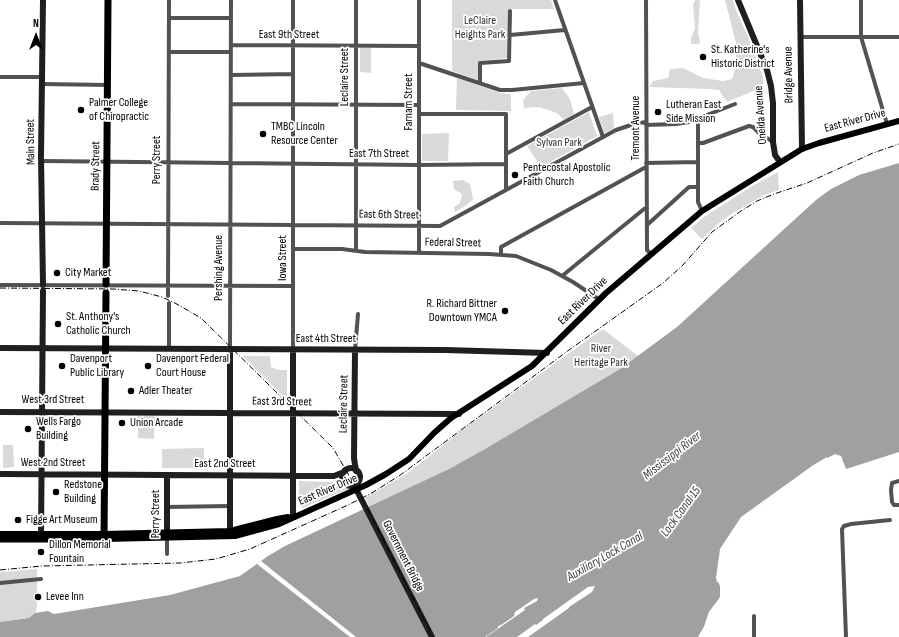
<!DOCTYPE html>
<html>
<head>
<meta charset="utf-8">
<style>
  body { margin:0 }
  #map { position:relative; width:899px; height:637px; overflow:hidden; background:#fff; font-family:"Sofia Sans Condensed",sans-serif }
  canvas { display:block }
  .north { position:absolute; left:16px; top:16px; width:40px; height:40px; -webkit-text-stroke:3px #fff; paint-order:stroke; rotate:0deg; font-size:11px; font-weight:700; line-height:16px; text-align:center; color:#000 }
  .north::after { content:''; display:block; margin:auto; width:14px; height:18px; background:#000; clip-path:polygon(50% 0,100% 100%,50% 72%,0 100%) }
</style>
</head>
<body>
<div id="map">
<canvas width="899" height="637"></canvas>
<div class="north">N</div>
</div>
<script>
const c = document.querySelector('canvas').getContext('2d');
c.lineJoin = 'round';
function fill(path, color) { c.fillStyle = color; c.fill(path, 'evenodd'); }
const poly = rows => new Path2D(rows.map(r => 'M' + r).join(''));
function stroke(path, color, width, dash) { c.strokeStyle = color; c.lineWidth = width; c.lineCap = dash ? 'butt' : 'round'; c.setLineDash(dash || []); c.stroke(path); }
function drawText(font, color, halo, rows, align = 'center') {
  c.font = font + ' "Sofia Sans Condensed",sans-serif'; c.lineWidth = 3.5; c.setLineDash([]); c.textBaseline = 'middle'; c.strokeStyle = halo; c.fillStyle = color; for (const [text, x, y, turn = 0] of rows) {
    c.save(); c.translate(x, y); c.rotate((+turn || 0) * Math.PI / 180); c.textAlign = isNaN(turn) ? turn : align; if (halo) c.strokeText(text, 0, 0); c.fillText(text, 0, 0); c.restore();
  }
}
fill(poly([
  [452,0,551,0,554,9,509,9,507,58,478,61,478,80,452,71],
  [695,0,700,0,698,33,700,40,699,44,691,44,691,38,695,28,693,5],
  [725,0,733,0,736,10,749,39,763,77,763,87,727,102,719,90,709,89,649,87,653,81,668,78,670,69,683,68,703,78,723,81,732,79,736,66,736,43],
  [360,48,371,48,371,73,360,72],
  [457,78,500,93,511,94,511,111,456,110],
  [562,88,570,99,574,114,564,120,557,113,539,107,524,108,523,100,531,91],
  [589,112,597,136,541,167,527,146],
  [613,113,614,129,604,133,599,117],
  [449,133,448,161,422,161,422,134],
  [778,172,779,190,764,195,730,215,719,223,702,239,691,228,704,217,752,186],
  [463,180,470,184,473,199,467,205,455,212,454,207,460,203,462,194,454,189,453,181],
  [603,329,638,356,620,369,485,449,449,469,369,507,365,498,408,473,466,427],
  [243,356,270,356,271,367,278,370,287,370,287,400],
  [138,416,155,416,154,439,138,438],
  [3,445,13,445,14,467,3,468],
  [204,448,204,468,162,468,162,449],
  [299,481,334,482,339,486,348,489,302,508,299,504],
  [37,569,37,607,35,615,29,618,0,622,0,572]
]), '#d9d9d9');
fill(poly([
  [899,163,899,452,846,469,841,456,835,454,812,466,786,487,741,518,721,549,717,578,722,592,721,597,709,612,704,627,698,637,0,637,0,622,29,618,35,613,48,611,54,614,170,595,240,576,268,556,285,546,449,469,485,449,620,369,677,327,816,200,831,189,859,175]
]), '#a0a0a0');
fill(poly([
  [827,457,827,459,750,512,738,524,731,537,724,545,720,558,719,573,718,576,723,590,723,597,710,614,705,629,701,636,698,637,704,627,709,612,720,597,720,583,717,582,716,578,720,549,741,517,812,466],
  [261,561,356,637,350,637,257,564],
  [595,586,592,592,569,607,569,608,528,637,517,637,535,624,536,625,543,620,543,619,588,587],
  [538,598,537,601,524,608,525,610,486,637,479,637,485,637,498,628,498,626,501,625,514,616,515,612,534,599]
]), '#fff');
stroke(poly([
  [555,0,603,137],
  [646,0,647,250,651,254],
  [861,0,861,37,887,124],
  [169,18,231,18],
  [510,35,565,30],
  [800,37,899,37],
  [231,45,419,46],
  [169,52,231,52],
  [419,63,500,90,512,90,584,83],
  [232,75,293,74],
  [0,77,42,77],
  [480,83,480,63,509,61,510,11],
  [42,84,108,85],
  [231,104,419,105],
  [419,114,506,114,506,190],
  [698,119,698,202,702,211],
  [646,125,676,124,689,122,735,104],
  [699,143,703,143,749,126,753,127,759,133,773,142],
  [506,154,592,107],
  [42,161,419,165,506,164],
  [646,163,698,162],
  [0,223,440,226,616,130,634,124,646,122],
  [647,225,689,187,698,187],
  [294,249,342,249,365,252,489,254,516,256,551,270,573,282,600,300],
  [356,251,356,0],
  [419,252,419,0],
  [501,254,501,247,646,167],
  [562,276,644,209,647,208],
  [0,285,293,286],
  [168,296,169,0],
  [169,303,169,349],
  [230,350,231,0],
  [293,350,293,0],
  [355,350,358,314],
  [899,481,892,483,891,490,892,502,894,505,899,505],
  [167,507,230,506],
  [167,538,167,554],
  [0,583,41,579],
  [754,616,754,637],
  [846,637,842,529,844,526,851,524,890,520]
]), '#525252', 4);
stroke(poly([
  [738,0,767,70,771,86,773,103,773,142,775,155,780,162],
  [800,0,802,149],
  [43,285,41,156,43,0],
  [0,348,445,350,547,353],
  [230,350,230,536],
  [293,350,293,517],
  [355,350,354,458,356,471],
  [0,412,459,414],
  '342 477a9 9 0 1 1 18 0a9 9 0 1 1-18 0Z',
  [0,474,334,476,344,472],
  [167,475,167,537],
  [354,485,432,637],
  [41,538,43,291]
]), '#1f1f1f', 6);
stroke(poly([
  [0,534,104,534,230,531,277,519,288,517],
  [104,539,235,536,279,524,366,485,386,474,409,459,434,433,451,418,532,366,606,293,702,211,802,149,819,143,899,121]
]), '#000', 6);
stroke(poly([
  [106,284,108,0],
  [0,539,104,539,106,293]
]), '#000', 7);
stroke(poly([
  [0,288,113,289,139,291,162,297,175,303,201,318,333,448,361,496,433,637],
  [0,570,42,566,180,563,216,559,250,549,348,505,370,494,399,476,569,350,663,283,682,266,712,232,741,211,757,201,774,194,807,183,873,153,899,144]
]), '#000', 1, [6, 2, 1, 2]);
for (const [x, y, r, color] of [
  [703,57,4,"#000"],
  [81,110,4,"#000"],
  [658,112,4,"#000"],
  [263,134,4,"#000"],
  [515,175,4,"#000"],
  [57,273,4,"#000"],
  [505,311,4,"#000"],
  [58,324,4,"#000"],
  [62,366,4,"#000"],
  [148,366,4,"#000"],
  [131,391,4,"#000"],
  [122,423,4,"#000"],
  [28,429,4,"#000"],
  [56,492,4,"#000"],
  [18,520,4,"#000"],
  [41,552,4,"#000"],
  [38,597,4,"#000"]
]) { const dot = new Path2D(); dot.arc(x, y, r, 0, 2 * Math.PI); c.fillStyle = color; c.fill(dot); stroke(dot, '#fff', 1.5); }
drawText('12px', '#303030', '#fff', [
  ["LeClaire",480,21],
  ["Heights Park",480,35],
  ["Sylvan Park",559,143],
  ["River",601,349],
  ["Heritage Park",601,363]
]);
drawText('12px', '#000', '#fff', [
  ["East 9th Street",289,35],
  ["Bridge Avenue",789,75,-91],
  ["Leclaire Street",345,77,-90],
  ["Farnam Street",409,102,-90],
  ["Oneida Avenue",761,115,-94],
  ["East River Drive",855,121,-15],
  ["Tremont Avenue",636,128,-90],
  ["Main Street",31,142,-91],
  ["East 7th Street",379,154],
  ["Perry Street",157,160,-90],
  ["Brady Street",96,166,-89],
  ["East 6th Street",389,215,1],
  ["Federal Street",453,243,1],
  ["Iowa Street",283,258,-90],
  ["Pershing Avenue",219,268,-90],
  ["East River Drive",583,301,-44],
  ["East 4th Street",326,339],
  ["West 3rd Street",53,400],
  ["East 3rd Street",282,402,1],
  ["Leclaire Street",344,404,-89],
  ["West 2nd Street",53,463],
  ["East 2nd Street",225,464],
  ["East River Drive",328,490,-23],
  ["Perry Street",156,514,-90],
  ["Government Bridge",403,556,63]
]);
drawText('12px', '#000', '#fff', [
  ["St. Katherine's",711,50],
  ["Historic District",711,64],
  ["Palmer College",89,103],
  ["of Chiropractic",89,117],
  ["Lutheran East",666,105],
  ["Side Mission",666,119],
  ["TMBC Lincoln",271,127],
  ["Resource Center",271,141],
  ["Pentecostal Apostolic",523,168],
  ["Faith Church",523,182],
  ["City Market",65,273],
  ["R. Richard Bittner",497,304,"right"],
  ["Downtown YMCA",497,318,"right"],
  ["St. Anthony's",66,317],
  ["Catholic Church",66,331],
  ["Davenport",70,359],
  ["Public Library",70,373],
  ["Davenport Federal",156,359],
  ["Court House",156,373],
  ["Adler Theater",139,391],
  ["Wells Fargo",36,422],
  ["Building",36,436],
  ["Union Arcade",130,423],
  ["Redstone",64,485],
  ["Building",64,499],
  ["Figge Art Museum",26,520],
  ["Dillon Memorial",49,545],
  ["Fountain",49,559],
  ["Levee Inn",46,597]
], 'left');
drawText('italic 13px', '#414141', '#fff', [
  ["Mississippi River",672,456,-38],
  ["Lock Canal 15",681,512,-54],
  ["Auxiliary Lock Canal",605,557,-30]
]);
</script>
</body>
</html>
